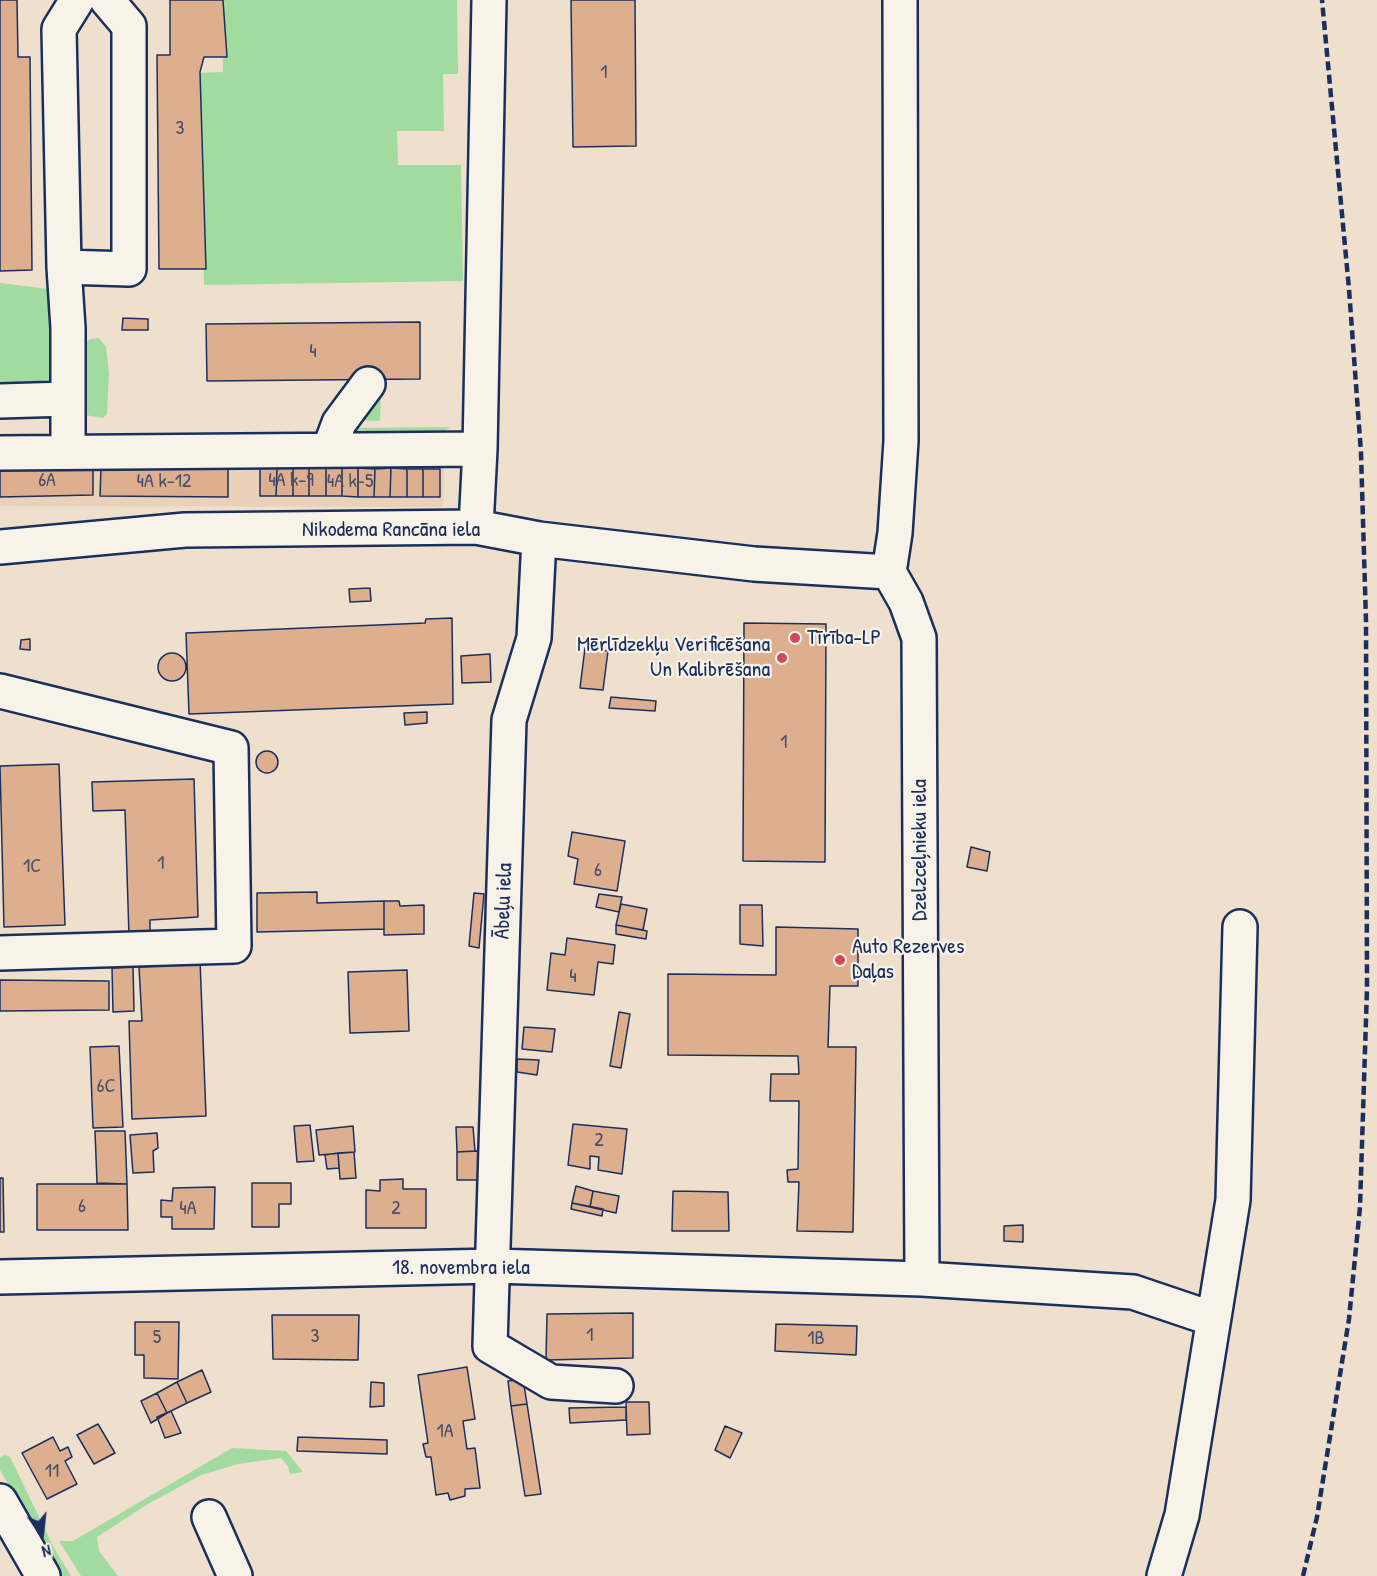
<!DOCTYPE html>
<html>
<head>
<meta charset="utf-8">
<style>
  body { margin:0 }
  #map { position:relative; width:1377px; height:1576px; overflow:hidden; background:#efdfcd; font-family:"Patrick Hand",sans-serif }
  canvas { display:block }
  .north { position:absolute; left:12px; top:1504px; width:60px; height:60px; -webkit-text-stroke:4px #f7f3e8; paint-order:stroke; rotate:165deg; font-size:16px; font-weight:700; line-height:24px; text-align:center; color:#1b2f5e }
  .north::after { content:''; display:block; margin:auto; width:21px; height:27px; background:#1b2f5e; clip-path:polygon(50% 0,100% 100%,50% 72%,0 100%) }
</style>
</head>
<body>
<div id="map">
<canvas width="1377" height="1576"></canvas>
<div class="north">N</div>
</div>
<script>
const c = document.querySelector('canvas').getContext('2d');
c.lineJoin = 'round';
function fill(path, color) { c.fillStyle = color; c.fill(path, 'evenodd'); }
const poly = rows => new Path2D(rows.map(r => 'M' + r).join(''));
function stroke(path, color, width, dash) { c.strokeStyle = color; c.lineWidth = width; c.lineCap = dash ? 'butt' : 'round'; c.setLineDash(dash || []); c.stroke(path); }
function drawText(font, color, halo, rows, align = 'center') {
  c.font = font + ' "Patrick Hand",sans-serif'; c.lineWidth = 4.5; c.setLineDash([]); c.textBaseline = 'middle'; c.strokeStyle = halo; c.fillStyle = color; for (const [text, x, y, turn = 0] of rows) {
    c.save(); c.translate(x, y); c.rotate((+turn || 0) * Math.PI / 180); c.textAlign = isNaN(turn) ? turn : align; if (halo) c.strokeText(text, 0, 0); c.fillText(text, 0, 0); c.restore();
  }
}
fill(poly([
  [0,466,444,467,443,507,0,506]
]), '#ead1ba');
fill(poly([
  [222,0,457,0,458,74,443,74,444,131,397,131,398,165,461,165,463,281,204,285,200,73,223,72],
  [0,283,49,289,51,388,0,386],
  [99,338,106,347,109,373,107,414,103,418,85,415,82,410,80,347,90,339],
  [381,391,380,421,351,420],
  [451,427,439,434,347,437,347,428],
  [232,1448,286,1451,303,1472,290,1474,288,1466,281,1458,238,1464,201,1475,148,1504,97,1537,99,1551,118,1576,81,1576,59,1541,73,1541],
  [5,1455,10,1457,54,1548,71,1576,61,1576,0,1470,0,1457]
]), '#a2dba0');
const building = poly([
  [0,0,17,0,18,57,30,57,32,270,0,271,0,0],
  [170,0,223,0,227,57,204,57,200,72,206,269,159,269,157,55,170,55,170,0],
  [571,0,635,0,636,146,573,147,571,0],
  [123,318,148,319,148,330,122,330,123,318],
  [420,322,420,379,207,381,206,324,420,322],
  [93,466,93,495,0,497,0,467,93,466],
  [101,468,228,469,228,497,100,496,101,468],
  [260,468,277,468,276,496,260,496,260,468],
  [277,468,293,468,293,496,276,496,277,468],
  [293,468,309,468,309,496,293,496,293,468],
  [309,468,326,468,326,496,309,496,309,468],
  [326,468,342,468,342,496,326,496,326,468],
  [342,468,358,468,358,497,342,496,342,468],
  [358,468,375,469,374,497,358,497,358,468],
  [391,468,390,497,374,497,375,469,391,468],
  [391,468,407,469,407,497,390,497,391,468],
  [407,469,423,469,423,497,407,497,407,469],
  [423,469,440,469,440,497,423,497,423,469],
  [370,588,371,601,350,602,349,589,370,588],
  [452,618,453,704,189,714,186,633,425,623,426,619,452,618],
  [744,623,826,624,825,862,743,861,744,623],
  [30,639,30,650,20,649,21,640,30,639],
  [585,648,608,651,603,690,580,688,585,648],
  '158 667a14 14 0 1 1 28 0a14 14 0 1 1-28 0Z',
  [490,654,491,682,462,683,461,656,490,654],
  [611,697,656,701,655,711,609,708,611,697],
  [427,712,427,723,405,725,404,713,427,712],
  '256 762a11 11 0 1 1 22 0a11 11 0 1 1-22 0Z',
  [59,764,65,925,4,927,0,766,59,764],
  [194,779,198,917,150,920,150,936,129,936,125,810,93,811,92,782,194,779],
  [572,832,625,841,617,891,574,884,578,859,568,856,572,832],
  [971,847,990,852,987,871,967,867,971,847],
  [317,892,317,903,384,901,384,929,257,932,257,893,317,892],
  [474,893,484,894,479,948,469,946,474,893],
  [599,894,622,897,619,912,596,907,599,894],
  [384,901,399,901,400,906,424,905,424,934,384,935,384,901],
  [621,904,647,909,643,930,616,925,621,904],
  [740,905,762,905,763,946,740,944,740,905],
  [616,925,647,931,646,939,616,934,616,925],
  [776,927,858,929,858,986,830,986,828,1047,856,1047,853,1232,797,1231,799,1182,788,1182,787,1170,798,1169,799,1101,770,1101,771,1074,799,1074,798,1056,668,1055,668,974,776,975,776,927],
  [567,938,615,945,613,964,598,962,594,995,547,990,551,953,565,955,567,938],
  [200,960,206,1116,132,1119,129,1021,142,1021,139,967,159,966,159,962,200,960],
  [133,967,134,1011,113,1012,112,968,133,967],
  [407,970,409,1031,350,1033,348,972,407,970],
  [0,980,109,981,109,1010,0,1011,0,980],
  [619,1012,630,1014,621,1068,610,1066,619,1012],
  [524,1027,555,1029,552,1052,522,1049,524,1027],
  [119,1046,123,1127,93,1128,90,1047,119,1046],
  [517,1059,539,1060,537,1075,517,1072,517,1059],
  [573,1124,627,1129,622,1174,598,1170,599,1157,590,1156,590,1169,568,1165,573,1124],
  [310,1125,314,1161,297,1162,294,1126,310,1125],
  [353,1126,355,1152,319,1155,316,1130,353,1126],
  [456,1127,473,1127,475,1151,457,1152,456,1127],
  [95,1131,125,1131,127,1184,97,1183,95,1131],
  [157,1133,158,1148,153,1151,154,1172,133,1173,130,1135,157,1133],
  [478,1151,478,1180,457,1180,457,1152,478,1151],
  [354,1152,356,1178,340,1179,338,1153,354,1152],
  [338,1153,339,1168,327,1169,325,1155,338,1153],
  [0,1178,3,1178,4,1232,0,1232,0,1178],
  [403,1179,403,1189,426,1189,426,1228,366,1228,366,1190,380,1191,380,1180,403,1179],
  [252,1183,291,1183,291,1204,279,1204,279,1227,252,1227,252,1183],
  [37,1184,127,1184,128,1230,37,1230,37,1184],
  [576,1186,593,1191,590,1207,572,1203,576,1186],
  [215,1187,214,1229,172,1229,172,1217,161,1217,161,1200,172,1201,173,1188,215,1187],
  [593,1191,619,1196,616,1213,590,1207,593,1191],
  [673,1191,728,1192,729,1231,672,1231,673,1191],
  [572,1203,603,1209,602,1216,571,1209,572,1203],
  [1023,1225,1023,1242,1004,1241,1004,1226,1023,1225],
  [633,1313,633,1358,546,1360,547,1314,633,1313],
  [272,1315,359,1315,358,1360,273,1359,272,1315],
  [135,1322,179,1322,178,1379,144,1378,144,1355,135,1355,135,1322],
  [776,1324,857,1326,856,1355,775,1351,776,1324],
  [467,1367,475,1419,463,1421,467,1449,475,1448,480,1488,465,1489,465,1496,450,1500,448,1493,436,1495,431,1457,426,1457,423,1444,428,1443,418,1375,467,1367],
  [202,1370,211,1392,187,1403,177,1382,202,1370],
  [523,1379,527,1404,511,1406,508,1381,523,1379],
  [177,1382,187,1403,167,1413,157,1393,177,1382],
  [371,1382,384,1383,384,1406,370,1407,371,1382],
  [157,1393,167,1413,151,1423,141,1401,157,1393],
  [626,1402,649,1402,650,1434,627,1435,626,1402],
  [527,1404,541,1494,525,1496,511,1406,527,1404],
  [626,1407,626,1420,570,1423,569,1408,626,1407],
  [171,1411,181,1433,165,1438,157,1417,171,1411],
  [98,1424,115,1453,94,1464,77,1435,98,1424],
  [725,1426,742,1433,730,1458,715,1450,725,1426],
  [53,1437,60,1451,68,1447,72,1457,65,1461,77,1484,47,1499,22,1453,53,1437],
  [298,1437,387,1440,387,1454,297,1451,298,1437]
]);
fill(building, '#ddaf8e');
stroke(building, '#1b2f5e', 1.5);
const minor = poly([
  [64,267,129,269,129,26,107,0],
  [0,401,67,399],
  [329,450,339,423,368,384],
  [68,451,68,328,64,267,59,29,77,0],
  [0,453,480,449],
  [476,527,480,449,489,0],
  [539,539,534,638,509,720,490,1346,551,1382,616,1386],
  [0,547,185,530,476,527,539,539,754,564,889,572],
  [889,572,906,602,919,638,922,1279],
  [889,572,895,533,901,441,900,0],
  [0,691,231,748,234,946,0,953],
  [0,1277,494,1266,922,1279,1133,1292,1213,1319],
  [209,1517,235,1576],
  [1164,1576,1182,1515,1233,1200,1240,927]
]);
const major = poly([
  [0,1501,43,1576]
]);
stroke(minor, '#1b2f5e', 38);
stroke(major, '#1b2f5e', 38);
stroke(minor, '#f7f3e8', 33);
stroke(major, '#f7f3e8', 33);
stroke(poly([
  [1303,1576,1317,1517,1349,1319,1360,1207,1367,988,1366,621,1361,453,1349,289,1322,0]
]), '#1b2f5e', 4.5, [9, 4.5]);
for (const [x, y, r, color] of [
  [795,638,6,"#d1495b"],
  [782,658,6,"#d1495b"],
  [840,960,6,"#d1495b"]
]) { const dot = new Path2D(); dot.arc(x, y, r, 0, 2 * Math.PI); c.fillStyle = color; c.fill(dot); stroke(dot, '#f7f3e8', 2); }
drawText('20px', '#4c4f6a', null, [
  ["1",604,73],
  ["3",180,129],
  ["4",313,352],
  ["6A",47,481],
  ["4A k-9",291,481],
  ["4A k-12",164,482],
  ["4A k-5",350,482],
  ["1",784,743],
  ["1",161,864],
  ["1C",32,867],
  ["6",598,871],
  ["4",573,977],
  ["6C",106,1087],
  ["2",599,1141],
  ["6",82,1207],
  ["4A",188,1209],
  ["2",396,1209],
  ["1",590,1336],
  ["3",315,1337],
  ["5",157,1338],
  ["1B",816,1339],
  ["1A",445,1432],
  ["11",52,1472]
]);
drawText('22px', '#1b2f5e', '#f7f3e8', [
  ["Nikodema Rancāna iela",391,530],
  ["Dzelzceļnieku iela",920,850,-90],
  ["Ābeļu iela",504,901,-88],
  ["18. novembra iela",461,1268]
]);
drawText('22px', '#1b2f5e', '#f7f3e8', [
  ["Tīrība-LP",807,638],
  ["Mērlīdzekļu Verificēšana",770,645,"right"],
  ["Un Kalibrēšana",770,670,"right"],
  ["Auto Rezerves",852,947],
  ["Daļas",852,972]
], 'left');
</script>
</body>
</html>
